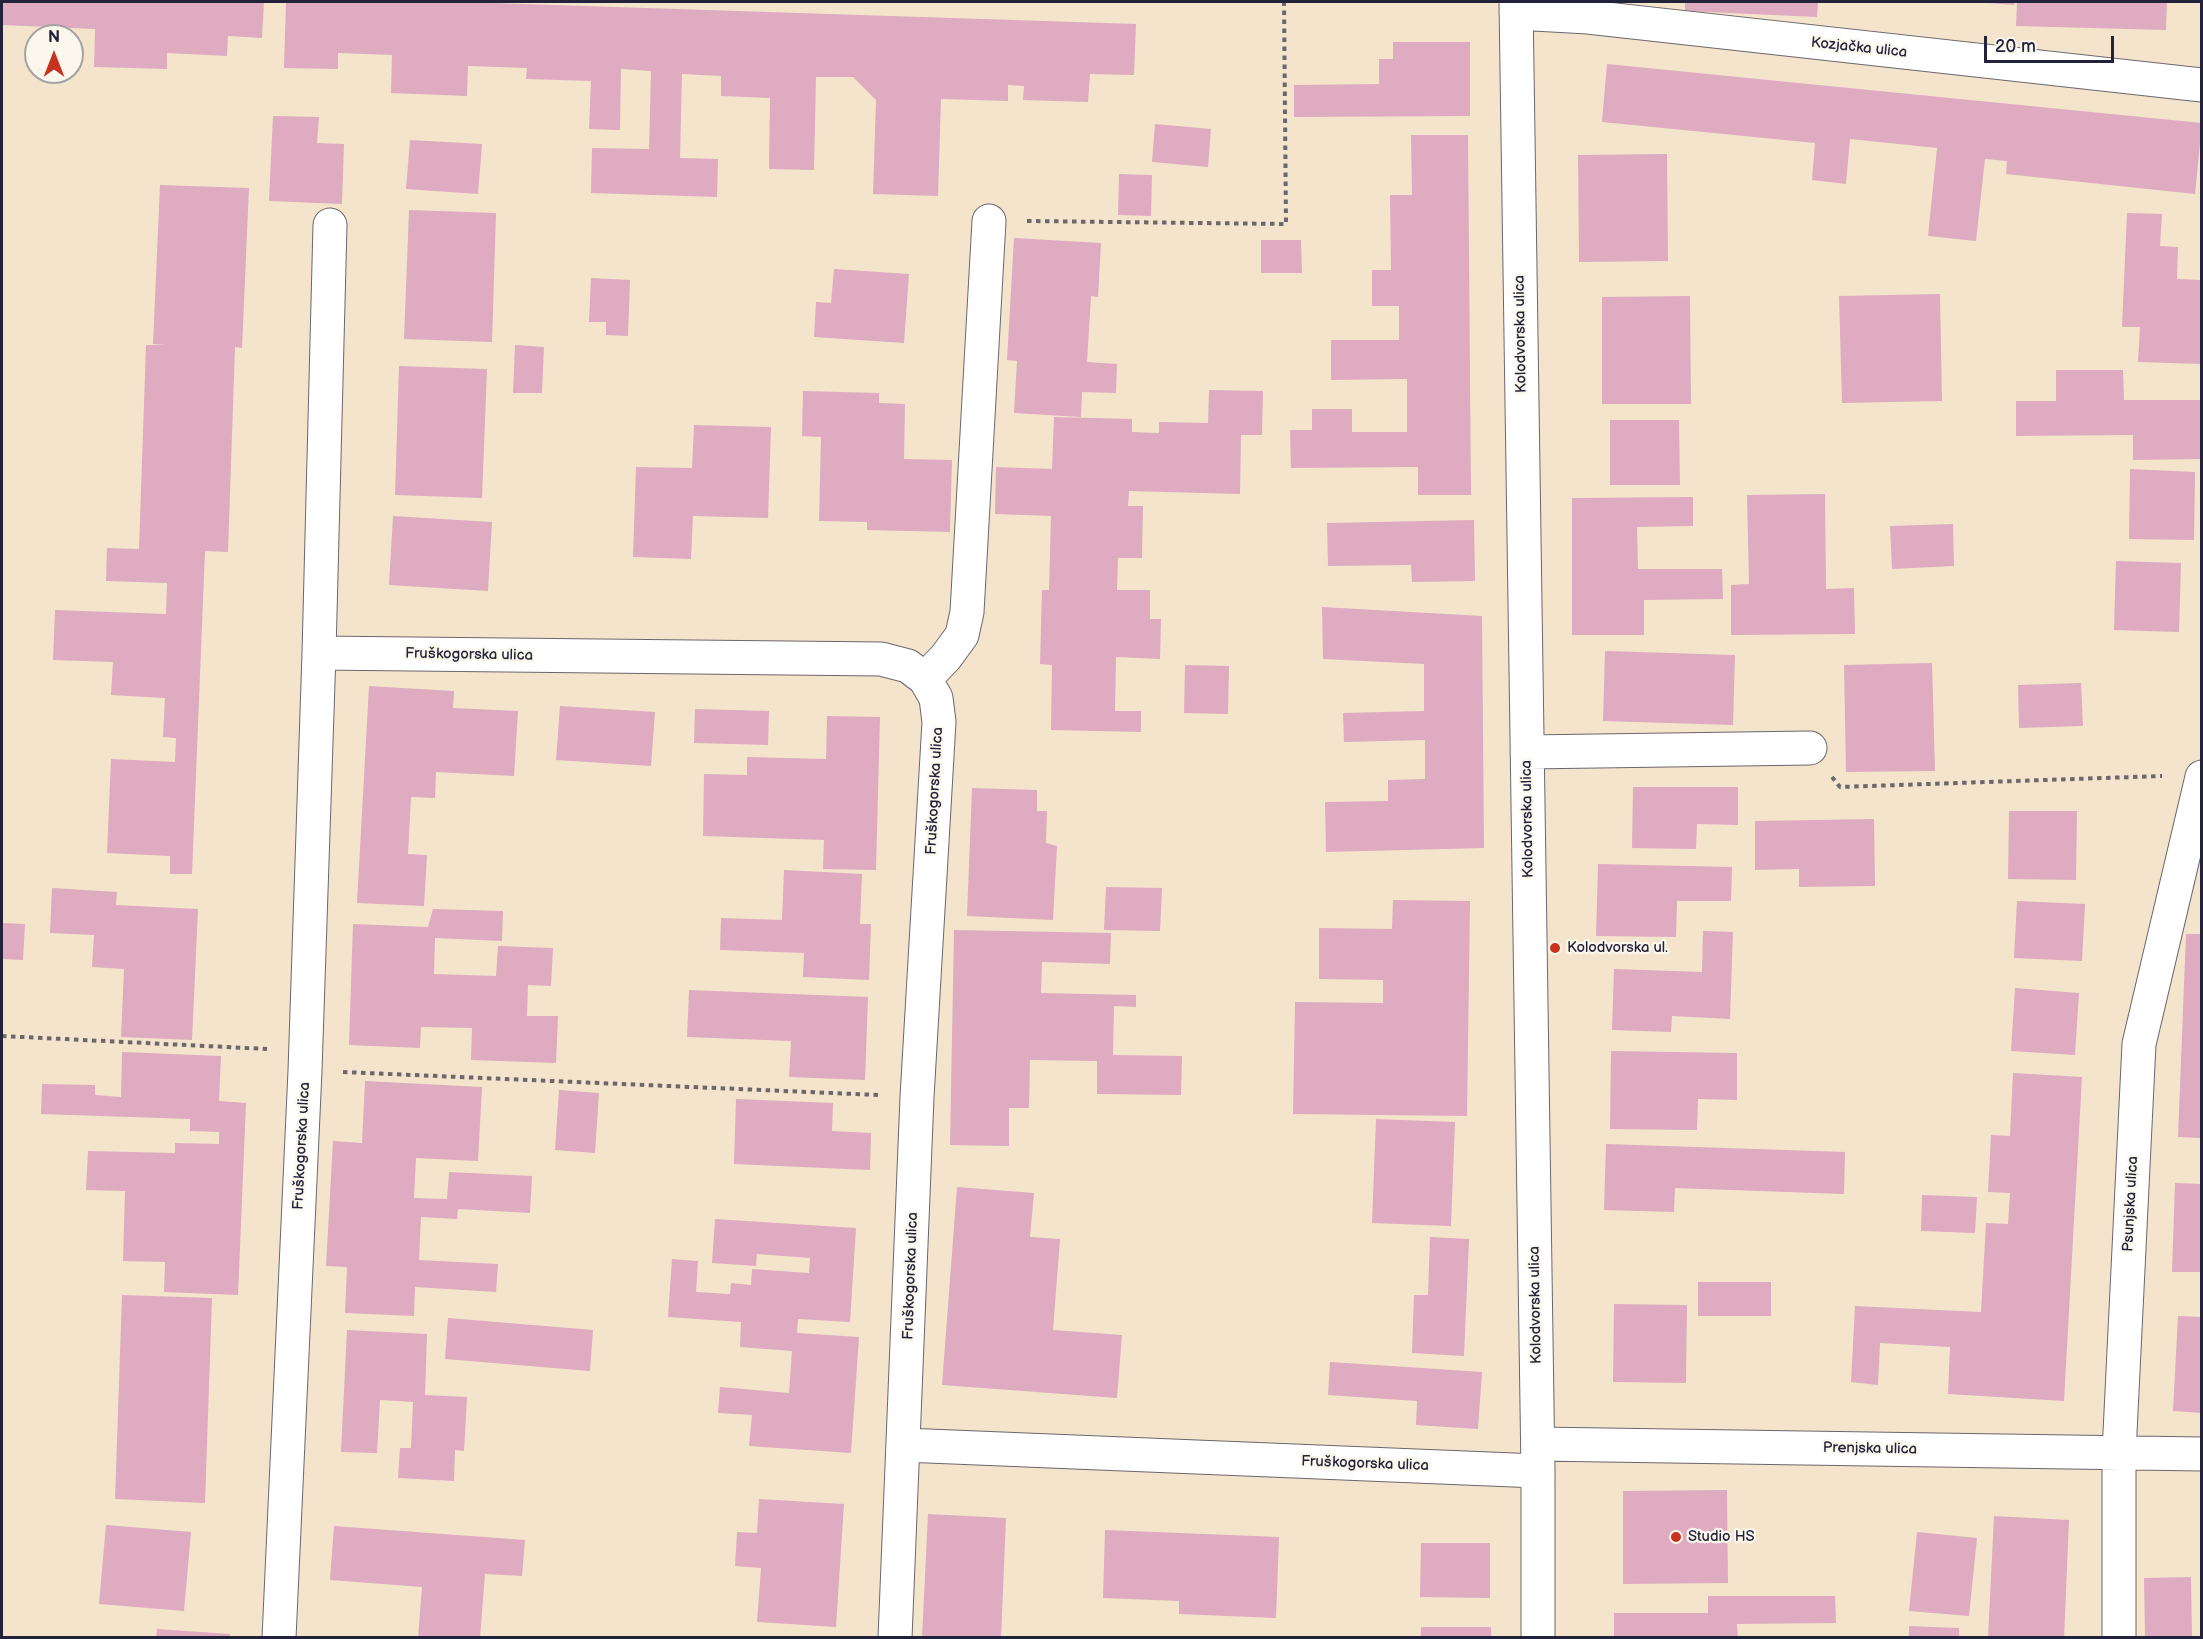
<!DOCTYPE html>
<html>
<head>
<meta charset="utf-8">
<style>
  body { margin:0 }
  #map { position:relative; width:2203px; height:1639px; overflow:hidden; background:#f4e4cb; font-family:"Balsamiq Sans",sans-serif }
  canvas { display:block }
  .frame { position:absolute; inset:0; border:3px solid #22223b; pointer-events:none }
  .north { position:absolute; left:24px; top:24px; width:60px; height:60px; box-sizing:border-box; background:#fbf7ec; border:2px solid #a4a2a5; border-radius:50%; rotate:0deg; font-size:16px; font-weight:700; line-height:24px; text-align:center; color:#22223b }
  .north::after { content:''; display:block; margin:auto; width:21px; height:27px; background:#c8321e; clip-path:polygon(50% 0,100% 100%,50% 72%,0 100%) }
  .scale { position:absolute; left:1984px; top:36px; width:130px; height:27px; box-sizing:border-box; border:3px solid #22223b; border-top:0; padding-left:8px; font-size:18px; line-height:21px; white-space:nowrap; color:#22223b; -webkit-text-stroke:4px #fbf7ec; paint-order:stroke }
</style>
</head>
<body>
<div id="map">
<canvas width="2203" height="1639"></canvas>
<div class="frame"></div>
<div class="north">N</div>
<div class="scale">20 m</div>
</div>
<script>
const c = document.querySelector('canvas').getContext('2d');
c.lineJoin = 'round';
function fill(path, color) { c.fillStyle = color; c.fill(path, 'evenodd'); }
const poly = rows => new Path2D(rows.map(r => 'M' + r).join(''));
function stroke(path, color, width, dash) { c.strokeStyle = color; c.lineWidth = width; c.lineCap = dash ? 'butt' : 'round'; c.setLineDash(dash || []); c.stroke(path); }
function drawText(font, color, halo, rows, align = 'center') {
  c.font = font + ' "Balsamiq Sans",sans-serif'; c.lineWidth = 4.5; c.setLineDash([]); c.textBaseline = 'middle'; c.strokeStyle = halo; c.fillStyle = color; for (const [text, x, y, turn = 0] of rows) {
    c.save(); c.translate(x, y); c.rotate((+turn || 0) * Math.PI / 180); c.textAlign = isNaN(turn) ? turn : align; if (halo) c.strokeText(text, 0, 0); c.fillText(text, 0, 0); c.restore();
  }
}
fill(poly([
  [2,2,264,2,262,38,228,36,227,56,167,53,167,69,94,67,95,29,2,25],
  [286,2,462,2,1136,24,1134,75,1090,74,1088,102,1023,100,1024,86,1008,85,1008,101,941,99,938,196,873,194,876,100,853,77,816,77,814,170,769,169,770,98,721,96,721,76,682,74,680,158,718,159,717,197,591,193,592,148,649,149,651,71,621,69,620,130,589,129,591,81,526,79,527,68,468,66,467,96,391,93,392,55,338,53,338,69,284,68],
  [1685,2,1818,2,1817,17,1685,11],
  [1987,2,2014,2,2014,5,1987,3],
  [2017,2,2167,2,2166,30,2016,26],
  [1393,42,1470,42,1470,116,1294,117,1294,85,1379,84,1379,59,1393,59],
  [1607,64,2202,123,2195,194,2006,174,2007,161,1985,159,1976,241,1928,236,1937,148,1850,139,1846,184,1812,180,1815,143,1602,122],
  [273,116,319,117,317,143,344,144,342,204,269,201],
  [1155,124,1211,129,1208,167,1152,162],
  [1411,135,1468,135,1471,495,1418,495,1418,467,1291,468,1290,430,1312,430,1312,409,1352,409,1352,432,1407,432,1407,379,1331,380,1331,340,1399,340,1399,306,1372,306,1372,270,1391,270,1390,195,1412,195],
  [410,140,482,144,478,194,406,189],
  [1667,154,1668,261,1579,262,1578,155],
  [1119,174,1152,175,1151,216,1118,215],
  [160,185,249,188,242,348,235,347,228,552,205,551,192,874,170,874,170,856,107,853,111,759,175,762,176,738,163,737,165,698,111,695,113,662,53,660,55,610,166,614,167,583,106,581,107,548,139,549,146,345,166,345,153,344],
  [409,210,496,213,492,342,404,339],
  [2127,213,2162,214,2160,246,2178,247,2177,279,2202,280,2202,364,2138,362,2140,327,2122,327],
  [1014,238,1101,243,1098,297,1091,296,1087,362,1117,364,1116,393,1082,392,1081,417,1014,413,1017,361,1007,360],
  [1261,240,1301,240,1302,273,1261,273],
  [834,269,909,274,904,343,814,337,816,302,831,303],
  [591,278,630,280,628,336,606,335,606,322,589,322],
  [1940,294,1942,401,1842,403,1839,296],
  [1690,296,1691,404,1602,404,1602,297],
  [515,345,544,347,542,393,513,393],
  [399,366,487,369,482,498,395,495],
  [2056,370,2123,370,2124,400,2200,400,2201,459,2133,460,2133,435,2016,436,2016,401,2056,401],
  [1209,390,1263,391,1262,435,1241,435,1240,494,1129,491,1128,506,1143,506,1142,558,1118,558,1117,590,1150,590,1150,619,1161,619,1160,659,1116,657,1115,711,1141,711,1141,732,1051,730,1052,665,1040,664,1042,590,1049,590,1051,516,995,514,996,467,1052,469,1054,417,1132,419,1132,432,1159,433,1159,422,1208,423],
  [803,391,879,393,879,403,905,404,904,459,952,460,950,532,867,530,867,522,819,521,821,437,802,436],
  [1610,420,1679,420,1680,485,1610,485],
  [694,425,771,427,768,518,693,516,691,559,633,557,636,467,692,468],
  [2130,469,2195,472,2194,540,2129,539],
  [1825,494,1826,589,1854,588,1855,634,1731,635,1731,585,1749,584,1747,495],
  [1693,497,1693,526,1637,527,1638,569,1722,569,1723,599,1644,600,1644,635,1572,635,1572,498],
  [393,516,492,522,488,591,389,585],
  [1474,520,1475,581,1412,582,1411,565,1328,566,1327,523],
  [1953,524,1954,566,1892,569,1890,526],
  [2116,561,2181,563,2179,632,2114,630],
  [1322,607,1482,616,1484,848,1326,852,1325,802,1388,801,1388,780,1425,779,1425,740,1344,742,1343,713,1424,711,1424,664,1323,659],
  [1605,651,1735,655,1733,725,1603,721],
  [1932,663,1935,771,1846,772,1844,665],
  [1185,665,1229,666,1228,714,1184,713],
  [2081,683,2083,726,2019,728,2018,685],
  [369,686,454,691,453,708,518,711,514,776,436,772,435,798,411,797,408,854,427,855,424,906,357,903],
  [560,706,655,712,651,766,556,760],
  [695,709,769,711,768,745,694,743],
  [827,716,880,717,876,870,823,869,824,840,703,836,704,774,747,775,747,757,826,759],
  [1633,787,1738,787,1738,825,1697,824,1696,849,1632,848],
  [972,788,1037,790,1037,811,1047,811,1046,843,1057,846,1053,920,967,916],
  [2009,811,2077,811,2076,880,2008,879],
  [1874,819,1875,886,1799,887,1799,869,1755,870,1755,821],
  [1598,864,1732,867,1731,901,1677,901,1676,937,1596,936],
  [784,870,862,874,860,924,871,924,869,980,803,977,804,953,720,950,721,918,782,920],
  [1106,887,1162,888,1160,931,1104,930],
  [52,888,117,892,116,905,198,909,192,1040,121,1037,124,969,92,967,94,935,50,933],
  [1393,900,1470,901,1467,1116,1293,1114,1295,1002,1383,1003,1383,980,1319,979,1319,928,1392,929],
  [2017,901,2085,904,2082,961,2014,958],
  [433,909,503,911,502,941,435,938,434,974,496,976,498,946,553,948,551,986,528,985,527,1016,558,1016,556,1063,471,1060,472,1028,421,1027,420,1048,349,1045,353,924,428,927],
  [2,923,25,924,23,960,2,959],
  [954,930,1111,933,1110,964,1042,962,1041,993,1136,995,1136,1007,1114,1006,1113,1055,1182,1056,1181,1095,1097,1094,1097,1061,1030,1060,1029,1108,1009,1108,1009,1146,950,1145],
  [1703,931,1733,932,1730,1019,1672,1016,1671,1032,1612,1030,1614,969,1702,972],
  [2186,934,2202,934,2202,1138,2178,1137],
  [2015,988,2079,993,2075,1055,2011,1051],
  [689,990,868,997,865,1080,789,1077,791,1041,687,1037],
  [1611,1051,1737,1053,1737,1100,1698,1099,1697,1130,1610,1129],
  [122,1052,221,1056,219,1101,246,1103,238,1295,164,1292,165,1262,123,1261,125,1191,86,1190,88,1151,175,1153,175,1143,219,1144,219,1132,190,1131,190,1119,41,1114,42,1084,95,1085,95,1095,121,1097],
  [2013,1073,2082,1077,2064,1401,1948,1394,1950,1347,1880,1343,1878,1385,1851,1382,1855,1306,1981,1312,1986,1223,2008,1224,2010,1193,1988,1192,1991,1135,2010,1136],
  [365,1081,482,1087,478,1161,416,1158,414,1198,447,1199,449,1172,532,1176,530,1213,458,1209,457,1219,421,1217,419,1260,498,1264,496,1292,415,1287,414,1316,345,1313,347,1267,326,1266,333,1141,362,1143],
  [559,1090,599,1093,595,1153,555,1150],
  [736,1099,833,1103,832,1131,871,1133,870,1170,734,1164],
  [1376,1119,1455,1122,1451,1226,1372,1223],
  [1606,1144,1845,1152,1844,1194,1675,1188,1674,1212,1604,1210],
  [2175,1183,2202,1184,2202,1272,2172,1272],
  [957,1187,1034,1193,1030,1237,1060,1239,1053,1330,1122,1335,1117,1398,942,1385],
  [1922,1195,1977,1197,1975,1233,1921,1231],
  [715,1219,856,1228,850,1322,798,1319,797,1333,859,1337,851,1453,749,1446,752,1415,718,1413,720,1387,789,1393,792,1351,740,1347,741,1322,668,1317,672,1259,698,1261,696,1292,730,1294,731,1283,751,1285,752,1269,809,1273,810,1258,757,1254,756,1266,712,1263],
  [1430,1237,1469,1239,1464,1356,1412,1353,1414,1295,1428,1295],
  [1698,1282,1771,1282,1771,1316,1698,1316],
  [122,1295,212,1298,205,1503,115,1499],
  [1614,1304,1687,1305,1686,1383,1613,1382],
  [2178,1316,2202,1317,2202,1413,2173,1411],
  [448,1318,593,1330,590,1371,445,1359],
  [347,1330,427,1334,425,1395,467,1397,464,1451,455,1450,454,1481,398,1478,400,1448,411,1448,413,1402,380,1400,377,1453,341,1452],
  [1330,1362,1482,1372,1478,1429,1416,1425,1417,1401,1328,1395],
  [1727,1490,1728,1583,1623,1584,1623,1491],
  [759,1499,844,1504,836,1627,757,1622,761,1568,735,1566,737,1532,757,1533],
  [928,1514,1006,1518,1001,1638,922,1638],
  [1994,1516,2069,1520,2064,1638,1988,1638],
  [106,1525,191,1532,184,1611,99,1604],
  [334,1526,525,1540,522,1576,485,1574,480,1638,418,1638,422,1587,330,1580],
  [1105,1530,1279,1537,1276,1618,1179,1614,1179,1601,1103,1598],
  [1917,1532,1977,1538,1969,1616,1909,1611],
  [1421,1543,1490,1543,1490,1598,1420,1597],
  [2191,1577,2192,1637,2145,1637,2144,1578],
  [1708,1596,1835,1596,1836,1623,1737,1624,1738,1638,1614,1638,1614,1613,1708,1613],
  [1909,1626,1959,1628,1959,1638,1909,1638],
  [1421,1627,1491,1627,1491,1638,1421,1638],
  [157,1629,230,1634,230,1638,156,1638]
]), '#deabc1');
const minor = poly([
  [1516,2,1538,1471,1538,1638],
  [1516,13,1588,17,2202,85],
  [319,653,881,659,908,666,925,679,936,698,939,722,917,1097,895,1638],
  [925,679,946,657,962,635,967,612,989,221],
  [1527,752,1810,748],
  [1538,1444,2202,1454],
  [904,1445,1538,1471],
  [279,1638,305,1071,319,653,330,225],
  [2119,1638,2119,1453,2139,1044,2202,777]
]);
stroke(minor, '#6c666d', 35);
stroke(poly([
  [1027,221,1286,224,1284,2],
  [1832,777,1840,787,2162,776],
  [2,1036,267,1049],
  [343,1072,878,1095]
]), '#6c666d', 4, [4.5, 4.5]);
stroke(minor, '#fff', 33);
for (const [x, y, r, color] of [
  [1555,948,6,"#c8321e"],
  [1676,1537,6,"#c8321e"]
]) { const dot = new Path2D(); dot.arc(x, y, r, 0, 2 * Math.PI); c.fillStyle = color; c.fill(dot); stroke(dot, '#fbf7ec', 2); }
drawText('15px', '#22223b', '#fbf7ec', [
  ["Kozjačka ulica",1859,48,6],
  ["Kolodvorska ulica",1521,334,-91],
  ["Fruškogorska ulica",469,655,1],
  ["Fruškogorska ulica",935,791,-87],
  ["Kolodvorska ulica",1528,819,-91],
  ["Fruškogorska ulica",302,1146,-87],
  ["Psunjska ulica",2131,1204,-87],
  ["Fruškogorska ulica",911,1276,-88],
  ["Kolodvorska ulica",1536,1305,-91],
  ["Prenjska ulica",1870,1449,1],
  ["Fruškogorska ulica",1365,1464,2]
]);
drawText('15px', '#22223b', '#fbf7ec', [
  ["Kolodvorska ul.",1567,948],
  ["Studio HS",1688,1537]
], 'left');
</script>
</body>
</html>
